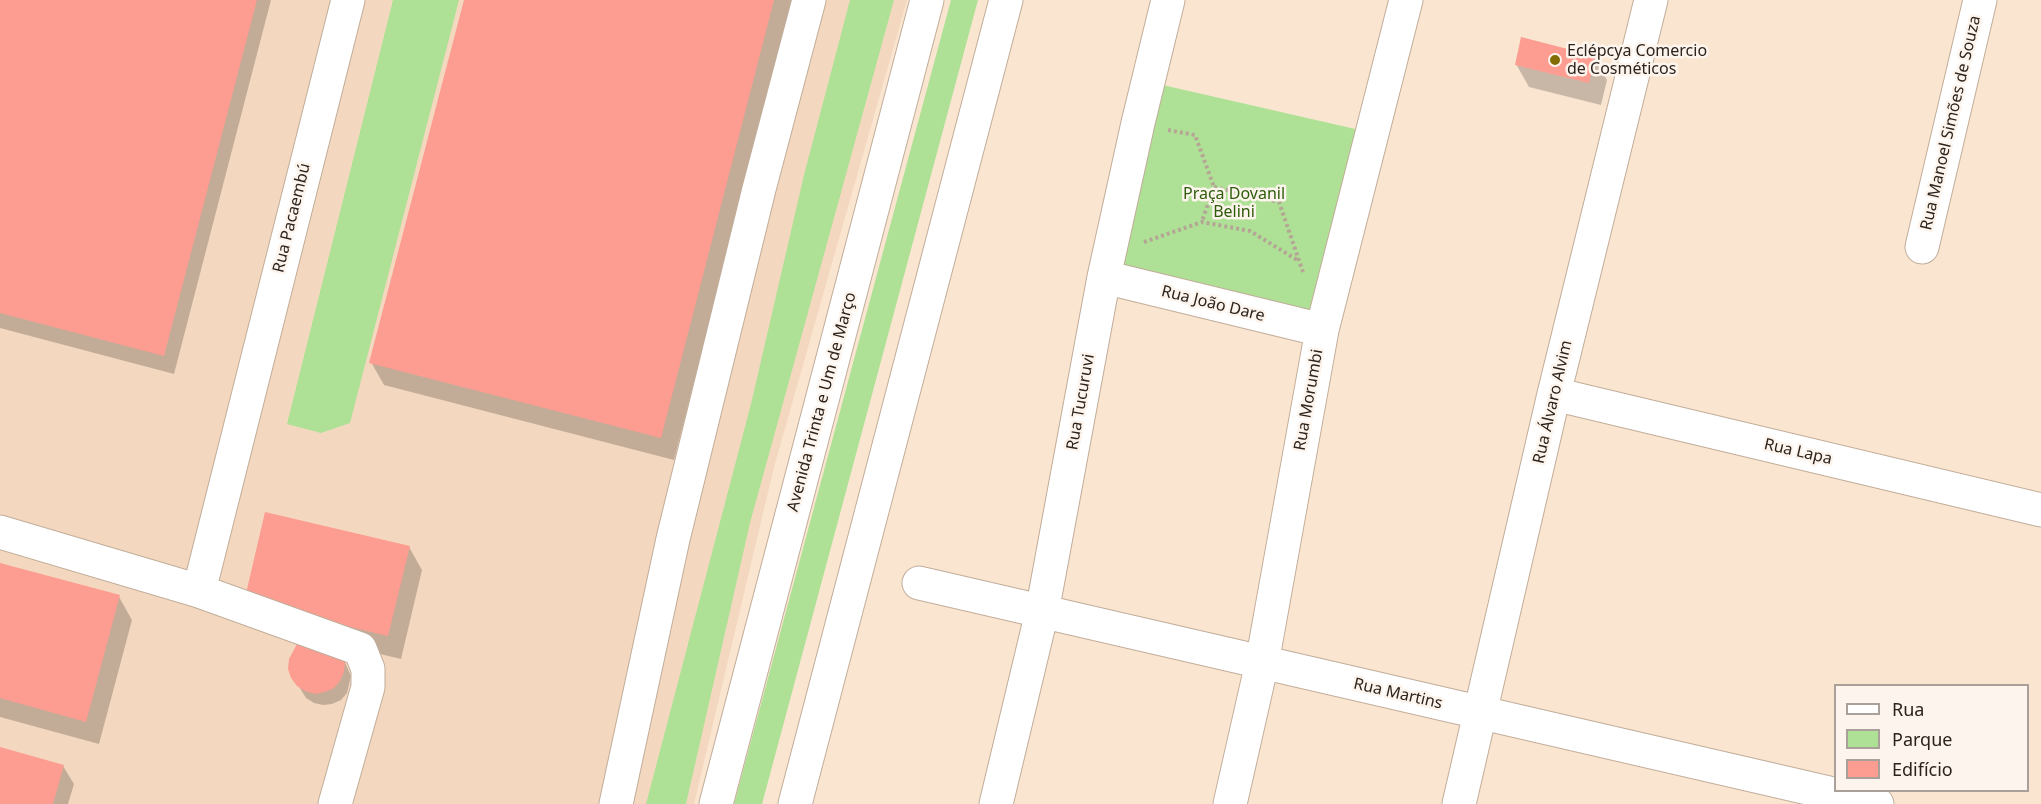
<!DOCTYPE html>
<html>
<head>
<meta charset="utf-8">
<style>
  body { margin:0 }
  #map { position:relative; width:2041px; height:804px; overflow:hidden; background:#fae5d1; font-family:"Noto Sans",sans-serif }
  canvas { display:block }
  .legend { position:absolute; left:1834px; top:684px; width:195px; height:108px; box-sizing:border-box; background:#fdf5ed; border:2px solid #a9a199; margin:0; padding:8px 10px; list-style:none; font-size:18px; color:#2b231c }
  .legend li { display:flex; align-items:center; gap:12px; height:30px }
  .legend b { width:30px; border:2px solid #a9a199 }
</style>
</head>
<body>
<div id="map">
<canvas width="2041" height="804"></canvas>
<ul class="legend">
<li><b style="height:8px;background:#fff"></b>Rua</li>
<li><b style="height:16px;background:#aee196"></b>Parque</li>
<li><b style="height:16px;background:#fd9c90"></b>Edifício</li>
</ul>
</div>
<script>
const c = document.querySelector('canvas').getContext('2d');
c.lineJoin = 'round';
function fill(path, color) { c.fillStyle = color; c.fill(path, 'evenodd'); }
const poly = rows => new Path2D(rows.map(r => 'M' + r).join(''));
function stroke(path, color, width, dash) { c.strokeStyle = color; c.lineWidth = width; c.lineCap = dash ? 'butt' : 'round'; c.setLineDash(dash || []); c.stroke(path); }
function drawText(font, color, halo, rows, align = 'center') {
  c.font = font + ' "Noto Sans",sans-serif'; c.lineWidth = 5; c.setLineDash([]); c.textBaseline = 'middle'; c.strokeStyle = halo; c.fillStyle = color; for (const [text, x, y, turn = 0] of rows) {
    c.save(); c.translate(x, y); c.rotate((+turn || 0) * Math.PI / 180); c.textAlign = isNaN(turn) ? turn : align; if (halo) c.strokeText(text, 0, 0); c.fillText(text, 0, 0); c.restore();
  }
}
fill(poly([
  [0,0,907,0,774,467,694,804,0,804]
]), '#f3d8bf');
fill(poly([
  [393,0,459,0,350,423,321,433,287,424],
  [850,0,894,0,750,523,686,804,646,804,751,404,804,175],
  [951,0,978,0,762,804,734,804],
  [1154,83,1364,131,1317,324,1111,274]
]), '#aee196');
fill(poly([
  [0,0,271,0,174,374,0,328],
  [465,0,792,0,674,460,384,385,371,362],
  [1594,57,1607,80,1601,105,1529,87,1516,64],
  [409,547,422,570,401,659,329,642,344,660,351,676,347,693,341,700,332,704,323,705,314,703,306,698,293,677],
  [0,564,119,597,132,620,99,744,0,717],
  [0,749,63,766,74,784,68,804,0,804]
]), '#0003');
fill(poly([
  [0,0,257,0,164,356,0,313],
  [464,0,774,0,661,438,369,363],
  [1521,37,1595,56,1589,83,1515,65],
  [265,512,410,546,388,636,244,602],
  [0,563,120,595,86,722,0,698],
  [297,644,343,654,345,663,344,672,340,681,334,688,325,692,315,694,305,691,297,686,291,678,288,669,289,659],
  [0,747,64,765,53,804,0,804]
]), '#fd9c90');
const minor = poly([
  [1922,247,1980,0],
  [1104,277,1322,330],
  [1554,394,2041,510],
  [0,532,199,591,348,0],
  [919,583,1877,804],
  [199,591,360,649,368,669,368,687,335,804],
  [616,804,673,539,759,189,809,0],
  [996,804,1042,612,1104,277,1138,123,1168,0],
  [1230,804,1262,663,1322,330,1406,0],
  [1459,804,1554,394,1651,0]
]);
const major = poly([
  [716,804,927,0],
  [795,804,1006,0]
]);
stroke(minor, '#c1ad9a', 35);
stroke(major, '#c1ad9a', 35);
stroke(poly([
  [1168,130,1195,135,1214,187,1202,221],
  [1214,187,1279,202,1303,272],
  [1144,242,1202,222,1250,231,1299,261]
]), '#b5a595', 4, [3, 3]);
stroke(minor, '#fff', 33);
stroke(major, '#fff', 33);
for (const [x, y, r, color] of [
  [1555,60,6,"#816c06"]
]) { const dot = new Path2D(); dot.arc(x, y, r, 0, 2 * Math.PI); c.fillStyle = color; c.fill(dot); stroke(dot, '#fdf5ed', 2); }
drawText('16px', '#2b231c', '#fdf5ed', [
  ["Eclépcya Comercio",1567,51],
  ["de Cosméticos",1567,69]
], 'left');
drawText('16px', '#2b231c', '#fdf5ed', [
  ["Rua Manoel Simões de Souza",1951,123,-77],
  ["Rua Pacaembú",292,218,-76],
  ["Rua João Dare",1213,304,14],
  ["Rua Morumbi",1309,400,-80],
  ["Avenida Trinta e Um de Março",822,402,-75],
  ["Rua Tucuruvi",1081,402,-80],
  ["Rua Álvaro Alvim",1553,402,-77],
  ["Rua Lapa",1798,452,13],
  ["Rua Martins",1398,694,13]
]);
drawText('16px', '#2d5c0b', '#fdf5ed', [
  ["Praça Dovanil",1234,194],
  ["Belini",1234,212]
]);
</script>
</body>
</html>
